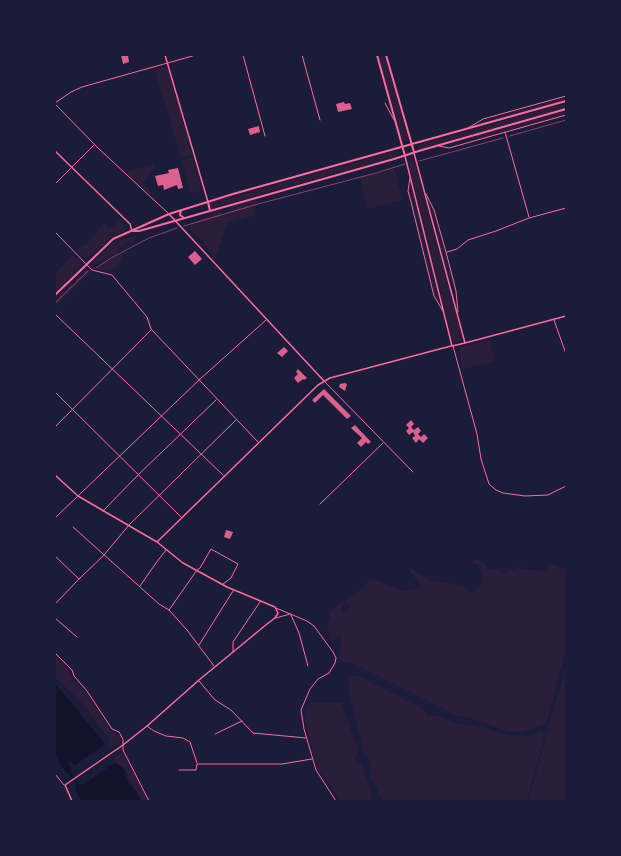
<!DOCTYPE html>
<html>
<head>
<meta charset="utf-8">
<style>
  body { margin:0 }
  #map { position:relative; width:621px; height:856px; overflow:hidden; background:#1b1b3a; font-family:"Nunito Sans",sans-serif }
  canvas { display:block }
  .frame { position:absolute; inset:0; border:56px solid #1b1b3a; pointer-events:none }
</style>
</head>
<body>
<div id="map">
<canvas width="621" height="856"></canvas>
<div class="frame"></div>
</div>
<script>
const c = document.querySelector('canvas').getContext('2d');
c.lineJoin = 'round';
function fill(path, color) { c.fillStyle = color; c.fill(path, 'evenodd'); }
const poly = rows => new Path2D(rows.map(r => 'M' + r).join(''));
function stroke(path, color, width, dash) { c.strokeStyle = color; c.lineWidth = width; c.lineCap = dash ? 'butt' : 'round'; c.setLineDash(dash || []); c.stroke(path); }
fill(poly([
  [378,55,384,55,408,135,407,140,403,140,401,137],
  [168,67,192,154,181,158,155,70],
  [566,97,566,100,473,126,485,120],
  [566,103,566,108,420,149,419,148,419,145],
  [566,111,566,114,476,139,475,137,479,135],
  [396,151,399,153,397,156,392,158,212,208,210,207,210,203],
  [193,157,202,191,191,194,182,160],
  [411,159,414,160,415,163,462,337,460,341,458,343,452,339,409,165,409,161],
  [152,165,154,165,154,169,143,182,152,193,150,195,127,174,128,171],
  [394,169,403,200,367,209,360,177],
  [410,183,419,219,419,223,417,224,418,228,420,228,422,232,441,307,435,297,409,193],
  [427,199,433,209,452,279,450,279,448,276],
  [255,200,257,205,254,209,256,215,228,223,216,256,190,229,191,226,190,223,209,217,214,211,222,210,221,216,229,214,228,209,232,206],
  [120,220,126,229,124,232,111,238,86,260,77,251,84,244,86,245,104,223,109,229],
  [136,235,137,239,118,248,120,250,93,266,90,263,115,242],
  [120,253,123,258,121,263,109,272,94,269],
  [73,255,83,264,55,293,55,274],
  [87,268,91,272,55,307,55,299],
  [490,340,494,361,463,369,459,354,460,347],
  [474,559,483,562,487,570,495,569,504,573,521,566,522,569,546,571,550,563,566,570,566,649,546,724,520,732,508,731,486,723,456,715,355,664,350,662,346,664,339,658,341,648,340,636,332,644,330,634,327,627,331,611,342,601,342,613,350,607,345,602,364,586,370,578,404,591,421,587,407,566,429,580,463,585,471,593,474,592,483,582,481,565,472,563],
  [55,656,68,670,72,680,87,693,111,731,116,733,121,738,121,743,113,748,109,745,110,740,81,702,55,677],
  [566,665,566,801,528,801],
  [357,675,423,709,428,716,438,716,456,723,490,729,499,733,516,736,531,736,541,731,545,735,527,801,382,801,371,777,369,759,364,754,349,691,348,678],
  [311,702,342,703,358,751,355,758,357,763,362,763,373,801,341,801,318,770,304,719,307,706],
  [123,752,128,764,135,772,148,801,142,801,124,768,114,761,114,757]
]), '#2a1e3b');
fill(poly([
  [55,683,104,743,104,745,75,765,70,761,68,763,72,769,71,772,79,785,85,784,114,763,124,769,126,773,125,775,129,784,135,790,140,801,83,801,79,797,75,788,77,787,68,773,66,773,55,755]
]), '#12122b');
fill(poly([
  [121,55,128,55,129,62,123,64],
  [344,102,345,104,350,103,352,109,338,112,336,104],
  [259,126,260,132,250,135,248,129],
  [178,168,183,188,178,189,177,185,164,190,163,185,158,186,155,176,169,173,168,170],
  [195,251,202,259,195,265,188,257],
  [284,347,288,351,282,357,277,353],
  [298,369,307,378,304,380,303,379,298,383,294,378,298,374,296,372],
  [345,383,347,384,345,391,339,387,340,384],
  [324,389,351,416,347,419,323,395,315,403,312,400],
  [411,420,414,424,411,427,414,430,418,427,421,431,418,434,421,437,424,434,428,438,423,443,419,439,416,443,412,438,415,436,413,432,409,435,406,431,409,428,406,425],
  [355,425,371,442,368,444,366,442,361,447,357,443,362,438,351,428],
  [226,530,233,532,230,539,224,537]
]), '#dd5f8e');
stroke(poly([
  [510,136,566,120],
  [419,161,503,138],
  [184,226,258,204,376,173,405,164],
  [96,268,111,258,149,238,177,228],
  [55,303,88,271]
]), '#ff6b9d', 0.5);
stroke(poly([
  [243,55,265,136],
  [302,55,320,120],
  [55,103,71,92,82,87,196,55],
  [385,103,394,120],
  [55,104,98,148,169,214],
  [468,128,483,119,566,96],
  [505,132,529,217],
  [439,146,449,148,566,115],
  [410,178,408,191,411,202,434,296,443,311],
  [55,184,94,145],
  [426,194,434,210,446,252,456,291,458,312],
  [55,232,92,270,112,275,147,317,151,329,258,442],
  [447,252,457,249,468,240,496,231,529,218,566,208],
  [55,314,223,475],
  [554,320,566,354],
  [453,346,477,434,481,459,489,484,496,490,503,493,525,496,548,495,566,486],
  [324,381,413,472],
  [55,392,181,517],
  [55,427,151,330],
  [320,504,383,443],
  [103,511,138,475,216,400],
  [55,518,199,380,266,320],
  [73,527,159,604,169,610,187,630,214,666],
  [55,556,79,579],
  [140,586,156,563,166,550],
  [55,604,79,579,104,555,129,525,236,420],
  [276,608,307,621,314,626,333,652,336,658,335,663,329,673,318,679,310,689,301,710,304,729,316,770,336,801],
  [169,610,197,570,200,568,211,549,238,564,231,578,223,584],
  [291,615,299,633,308,666],
  [55,618,77,637],
  [276,618,290,614],
  [199,645,233,591],
  [233,652,233,642,260,602],
  [55,653,72,670,74,676,87,691,112,729,119,732,123,739,123,750,149,801],
  [199,681,215,700,231,710,253,733,306,738],
  [147,726,154,731,166,736,183,738,190,742,197,763],
  [215,734,242,721],
  [179,770,196,770,197,764,282,764,312,759],
  [55,774,64,785]
]), '#ff6b9d', 1);
stroke(poly([
  [165,55,208,202],
  [55,151,130,224,132,231],
  [169,214,324,381],
  [465,343,566,316],
  [55,475,78,496,157,542,183,563,227,587,275,607,278,613,275,618,267,624,199,680,147,726,123,745,65,785,72,801],
  [157,542,318,385,330,378,451,346]
]), '#ff6b9d', 1.5);
stroke(poly([
  [405,156,452,346,465,343,414,153]
]), '#ff6b9d', 1.5);
stroke(poly([
  [377,55,405,156],
  [386,55,414,152],
  [208,202,210,211],
  [181,210,180,215,184,218],
  [133,231,139,231,394,159,422,150,566,109],
  [55,295,113,239,169,214,233,194,566,101]
]), '#ff6b9d', 2);
</script>
</body>
</html>
